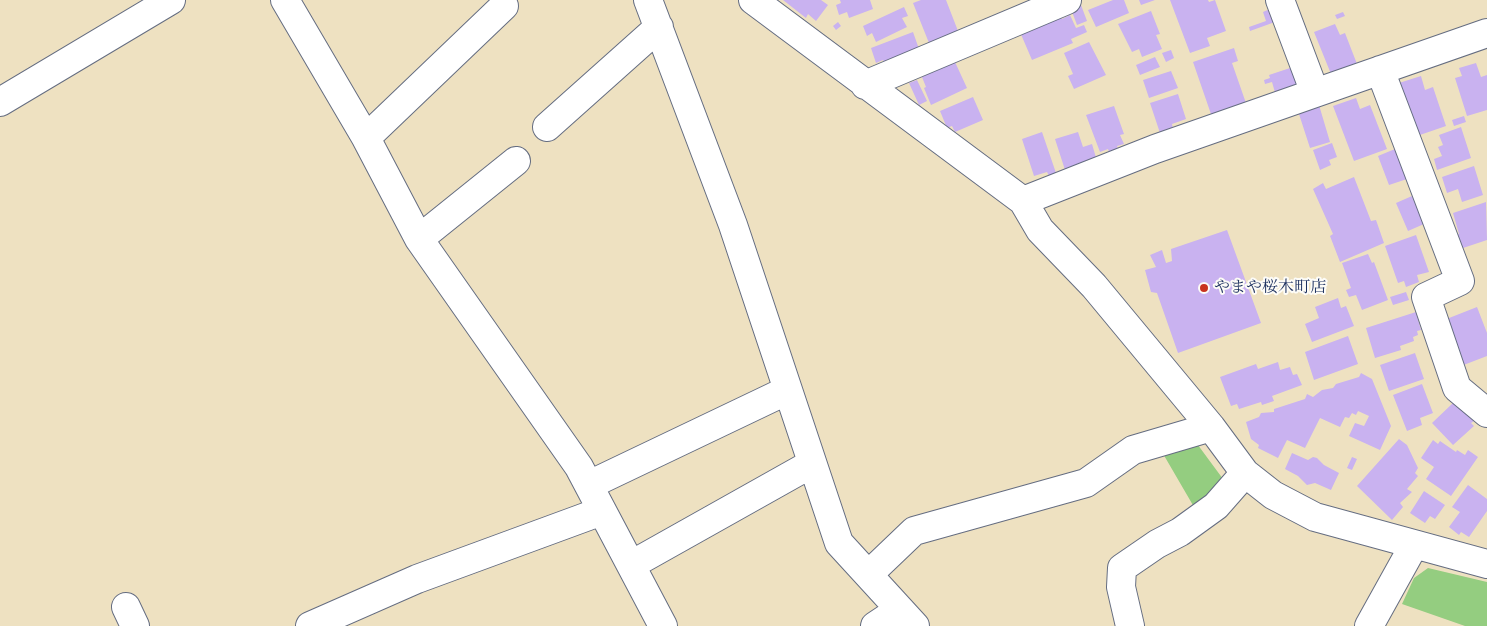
<!DOCTYPE html>
<html>
<head>
<meta charset="utf-8">
<style>
  body { margin:0 }
  canvas { display:block; background:#eee1c1 }
</style>
</head>
<body>
<canvas width="1487" height="626"></canvas>
<script>
const c = document.querySelector('canvas').getContext('2d');
c.lineJoin = 'round';
function fill(path, color) { c.fillStyle = color; c.fill(path, 'evenodd'); }
const poly = rows => new Path2D(rows.map(r => 'M' + r).join(''));
function stroke(path, color, width, dash) { c.strokeStyle = color; c.lineWidth = width; c.lineCap = dash ? 'butt' : 'round'; c.setLineDash(dash || []); c.stroke(path); }
function drawText(font, color, halo, rows, align = 'center') {
  c.font = font + ' Cardo,"Noto Serif JP",serif'; c.lineWidth = 4; c.setLineDash([]); c.textBaseline = 'middle'; c.strokeStyle = halo; c.fillStyle = color; for (const [text, x, y, turn = 0] of rows) {
    c.save(); c.translate(x, y); c.rotate((+turn || 0) * Math.PI / 180); c.textAlign = isNaN(turn) ? turn : align; if (halo) c.strokeText(text, 0, 0); c.fillText(text, 0, 0); c.restore();
  }
}
fill(poly([
  [1195,441,1223,479,1218,493,1194,507,1162,452],
  [1428,568,1487,582,1487,626,1465,626,1402,604,1414,578]
]), '#94cd80');
fill(poly([
  [783,0,821,0,828,5,816,21,808,14,806,18],
  [840,0,870,0,873,9,849,18,847,12,839,15,836,5,841,3],
  [921,0,946,0,958,31,939,38,941,43,931,48,913,3],
  [1113,0,1124,0,1129,13,1096,27,1088,10],
  [1139,0,1155,0,1141,5],
  [1170,0,1208,0,1209,2,1215,0,1226,31,1207,38,1210,46,1190,53],
  [1081,5,1087,21,1077,25,1071,9],
  [904,7,908,16,902,18,907,27,876,42,872,33,867,36,863,26],
  [1270,9,1275,22,1250,31,1249,27,1266,21,1263,12],
  [1151,11,1160,34,1156,35,1162,49,1142,57,1139,49,1132,52,1118,24],
  [1343,12,1345,16,1337,19,1335,15],
  [1070,15,1076,28,1084,25,1087,32,1071,39,1073,43,1032,60,1020,32,1061,16,1062,19],
  [838,22,841,26,836,30,833,26],
  [1335,24,1340,35,1345,33,1357,64,1331,74,1314,32],
  [913,32,919,49,886,65,883,60,876,63,871,48],
  [1089,42,1106,75,1074,89,1068,76,1073,74,1064,53],
  [1234,48,1238,61,1232,63,1247,106,1212,117,1193,62],
  [1171,50,1174,58,1166,62,1162,53],
  [1155,57,1160,67,1140,75,1136,65],
  [955,62,967,88,931,105,924,88,926,87,922,77],
  [1476,63,1481,77,1487,75,1487,110,1467,116,1455,78,1462,76,1459,68],
  [1293,67,1298,85,1276,96,1272,82,1265,84,1264,80,1270,78,1269,75],
  [1171,71,1178,88,1149,98,1143,80],
  [1421,76,1425,90,1433,87,1446,126,1417,136,1399,83],
  [917,80,927,101,919,105,909,83],
  [1178,94,1186,119,1172,124,1173,129,1160,133,1150,103],
  [973,97,983,120,955,132,952,126,947,128,940,111],
  [1356,98,1360,109,1370,105,1387,149,1354,161,1333,106],
  [1319,105,1330,142,1310,148,1298,111],
  [1114,106,1124,134,1120,135,1124,144,1117,146,1119,152,1110,155,1108,149,1100,152,1086,115],
  [1464,116,1466,122,1454,126,1452,120],
  [1461,127,1471,158,1437,170,1434,159,1442,156,1438,147,1443,145,1439,135],
  [1042,132,1056,173,1049,176,1047,172,1034,176,1022,139],
  [1078,132,1083,147,1092,144,1097,161,1065,170,1055,139],
  [1332,143,1337,157,1329,160,1331,165,1320,170,1313,150],
  [1395,149,1407,179,1389,185,1378,156],
  [1474,166,1483,195,1462,202,1458,189,1447,193,1442,177],
  [1354,177,1371,221,1376,220,1384,243,1340,262,1330,236,1333,234,1313,189,1323,183,1326,189],
  [1412,196,1424,224,1408,231,1396,203],
  [1486,202,1487,240,1460,249,1455,235,1459,234,1453,213],
  [1227,230,1261,323,1178,353,1157,293,1151,292,1145,270,1156,267,1150,255,1162,250,1166,263,1172,261,1171,249],
  [1416,235,1429,272,1417,275,1419,282,1406,287,1404,281,1398,283,1385,246],
  [1368,254,1372,263,1374,262,1388,300,1362,310,1356,295,1349,297,1346,290,1351,288,1342,263],
  [1406,292,1409,300,1393,305,1390,297],
  [1338,298,1341,308,1346,306,1354,326,1312,342,1305,324,1319,318,1315,307],
  [1477,307,1487,333,1487,356,1461,366,1444,320],
  [1416,312,1421,330,1417,331,1418,335,1413,337,1414,341,1400,346,1401,350,1375,358,1366,328],
  [1348,336,1358,364,1314,380,1305,352],
  [1415,353,1424,379,1389,391,1380,365],
  [1278,362,1280,370,1290,367,1293,375,1297,374,1302,385,1272,396,1274,401,1262,405,1261,402,1239,409,1237,404,1231,406,1220,377,1256,364,1258,369],
  [1361,373,1372,379,1391,426,1380,450,1349,436,1355,423,1364,426,1369,416,1358,411,1356,415,1352,413,1349,418,1345,417,1340,427,1320,418,1305,448,1287,440,1278,458,1258,448,1259,445,1251,439,1246,422,1259,417,1261,413,1274,412,1274,409,1305,399,1307,394,1313,397,1322,390,1333,388,1336,384,1359,377],
  [1422,384,1433,413,1420,418,1422,425,1407,431,1393,395],
  [1453,403,1474,421,1471,423,1474,426,1453,445,1432,423],
  [1399,439,1407,445,1418,468,1415,473,1418,476,1407,489,1412,492,1400,503,1403,507,1392,520,1357,486],
  [1433,440,1438,444,1440,441,1456,452,1457,450,1465,455,1468,450,1478,457,1451,496,1426,479,1434,467,1421,458],
  [1292,453,1308,460,1313,457,1317,458,1324,465,1339,473,1331,490,1315,483,1307,485,1298,476,1285,469],
  [1352,457,1357,459,1352,470,1347,468],
  [1468,485,1487,499,1487,511,1469,537,1461,532,1459,535,1449,527,1460,512,1452,507],
  [1424,491,1445,505,1435,519,1430,516,1425,523,1410,513]
]), '#c9b2f0');
const minor = poly([
  [285,0,366,138,419,239,579,467,663,626],
  [648,0,733,225,839,543,915,626],
  [753,0,1023,201,1040,230,1094,286,1211,427,1245,473,1273,495,1315,517,1487,564],
  [1280,0,1315,93,1487,33],
  [1380,70,1460,281,1426,297,1457,388,1487,413],
  [865,85,1067,0],
  [0,102,171,0],
  [547,127,659,27],
  [366,138,504,6],
  [1023,201,1155,149,1315,93],
  [419,239,516,161],
  [589,485,788,390],
  [631,565,811,464],
  [869,574,914,531,1086,483,1133,450,1211,427],
  [126,607,135,626],
  [310,626,417,579,602,511],
  [875,626,899,610],
  [1130,626,1121,587,1122,568,1157,544,1180,532,1216,506,1245,473],
  [1369,626,1414,545]
]);
stroke(minor, '#656d81', 30);
stroke(minor, '#fff', 28);
for (const [x, y, r, color] of [
  [1204,288,5,"#c8321e"]
]) { const dot = new Path2D(); dot.arc(x, y, r, 0, 2 * Math.PI); c.fillStyle = color; c.fill(dot); stroke(dot, '#fdfcf7', 2); }
drawText('16px', '#1b2f5e', '#fdfcf7', [
  ["やまや桜木町店",1214,288]
], 'left');
</script>
</body>
</html>
